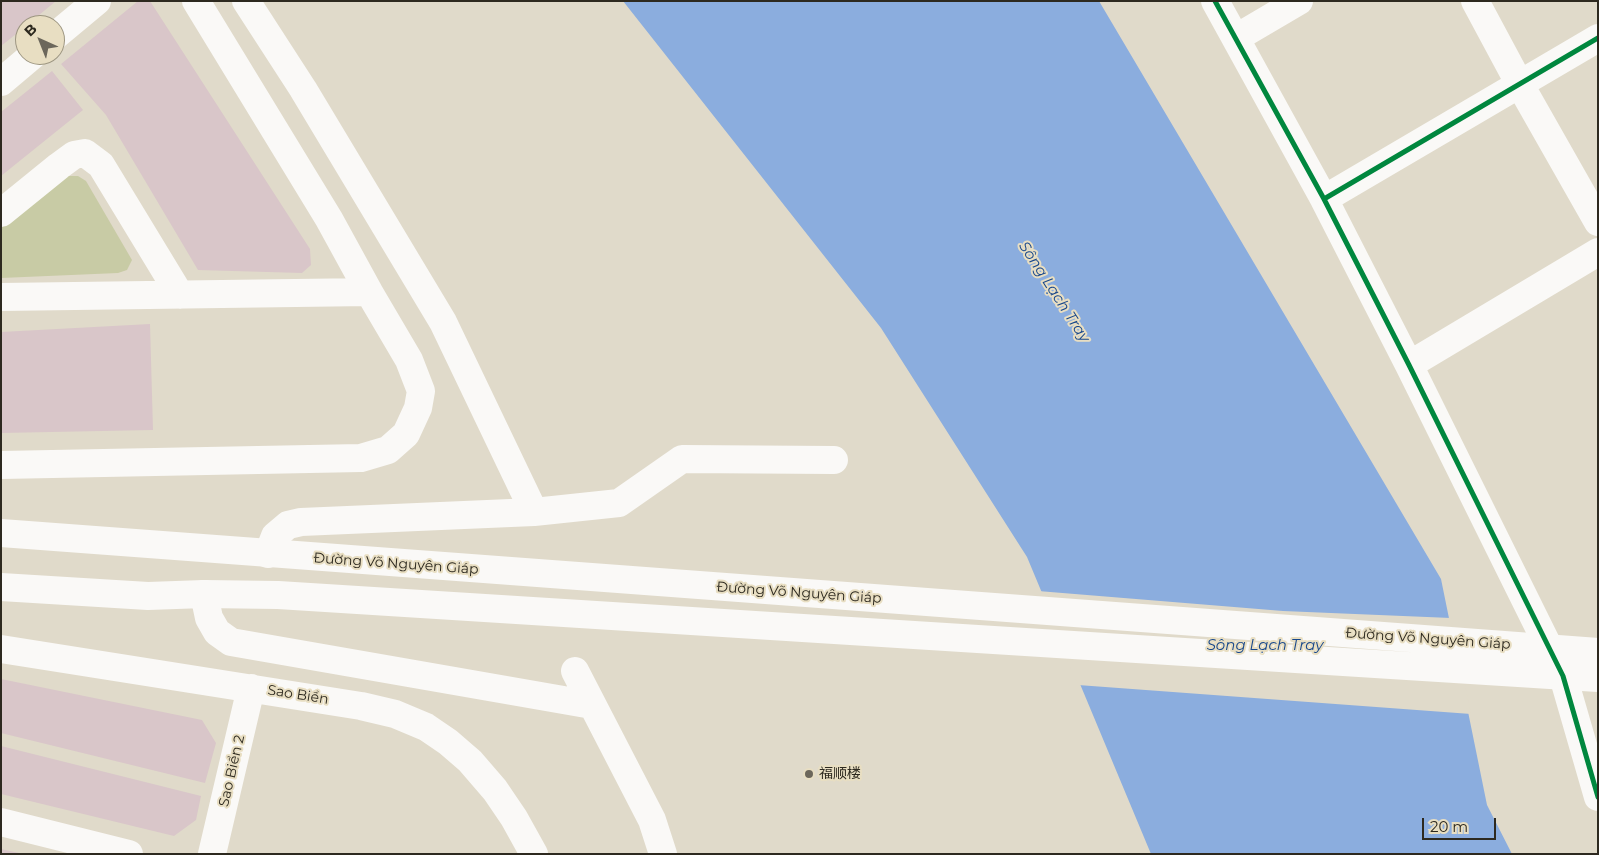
<!DOCTYPE html>
<html>
<head>
<meta charset="utf-8">
<style>
  body { margin:0 }
  #map { position:relative; width:1599px; height:855px; overflow:hidden; background:#e0daca; font-family:Montserrat,sans-serif }
  canvas { display:block }
  .frame { position:absolute; inset:0; border:2px solid #2d291f; pointer-events:none }
  .north { position:absolute; left:15px; top:15px; width:50px; height:50px; box-sizing:border-box; background:#e8dec2; border:1px solid #9d9681; border-radius:50%; rotate:316deg; font-size:14px; font-weight:700; line-height:20px; text-align:center; color:#2d291f }
  .north::after { content:''; display:block; margin:auto; width:18px; height:22px; background:#6c675b; clip-path:polygon(50% 0,100% 100%,50% 72%,0 100%) }
  .scale { position:absolute; left:1422px; top:818px; width:74px; height:22px; box-sizing:border-box; border:2px solid #2d291f; border-top:0; padding-left:6px; font-size:15px; line-height:18px; white-space:nowrap; color:#2d291f; -webkit-text-stroke:4px #e8dec2; paint-order:stroke }
</style>
</head>
<body>
<div id="map">
<canvas width="1599" height="855"></canvas>
<div class="frame"></div>
<div class="north">B</div>
<div class="scale">20 m</div>
</div>
<script>
const c = document.querySelector('canvas').getContext('2d');
c.lineJoin = 'round';
function fill(path, color) { c.fillStyle = color; c.fill(path, 'evenodd'); }
const poly = rows => new Path2D(rows.map(r => 'M' + r).join(''));
function stroke(path, color, width, dash) { c.strokeStyle = color; c.lineWidth = width; c.lineCap = dash ? 'butt' : 'round'; c.setLineDash(dash || []); c.stroke(path); }
function drawText(font, color, halo, rows, align = 'center') {
  c.font = font + ' Montserrat,"Noto Sans SC",sans-serif'; c.lineWidth = 4; c.setLineDash([]); c.textBaseline = 'middle'; c.strokeStyle = halo; c.fillStyle = color; for (const [text, x, y, turn = 0] of rows) {
    c.save(); c.translate(x, y); c.rotate((+turn || 0) * Math.PI / 180); c.textAlign = isNaN(turn) ? turn : align; if (halo) c.strokeText(text, 0, 0); c.fillText(text, 0, 0); c.restore();
  }
}
fill(poly([
  [68,176,78,176,86,181,132,260,127,270,118,273,1,278,1,228]
]), '#c8cba5');
fill(poly([
  [623,1,1099,1,1441,579,1487,805,1512,854,1151,854,1027,557,881,328]
]), '#8badde');
fill(poly([
  [1038,591,1283,611,1451,618,1471,714,1078,685]
]), '#e0daca');
fill(poly([
  [1,1,56,1,27,25,25,25,25,27,1,46],
  [138,1,150,1,310,249,311,265,302,273,198,270,106,115,61,64],
  [52,71,83,110,1,176,1,112],
  [150,324,153,430,1,433,1,332],
  [1,679,202,720,216,743,205,783,1,733],
  [1,746,201,796,196,820,174,836,1,794],
  [1,849,19,853,19,854,1,854]
]), '#d9c6c9');
stroke(poly([
  [246,1,303,89,443,322,534,512],
  [1215,1,1324,199,1409,365,1563,676,1598,797],
  [1475,1,1519,83,1598,222],
  [55,36,97,1],
  [1236,38,1299,1],
  [1,82,33,55],
  [1324,199,1598,38],
  [1,213,59,166,74,155,85,153,101,165,180,295],
  [1,297,369,292,329,219,196,1],
  [1409,365,1598,252],
  [1,465,361,458,388,450,406,434,418,408,421,391,409,360,369,292],
  [268,554,275,536,288,525,301,522,534,512,619,503,682,459,834,460],
  [204,594,209,618,217,632,231,642,592,705],
  [1,649,361,706,395,714,426,727,448,742,470,761,495,790,514,818,534,854],
  [575,671,652,820,663,854],
  [1,822,129,854],
  [212,854,251,688]
]), '#faf9f7', 28);
stroke(poly([
  [1,533,1598,652],
  [1,587,148,596,204,594,278,595,1598,678]
]), '#faf9f7', 28);
stroke(poly([
  [1215,1,1324,199,1409,365,1563,676,1598,797],
  [1324,199,1598,38]
]), '#00873e', 5);
for (const [x, y, r, color] of [
  [809,774,5,"#6c675b"]
]) { const dot = new Path2D(); dot.arc(x, y, r, 0, 2 * Math.PI); c.fillStyle = color; c.fill(dot); stroke(dot, '#e8dec2', 2); }
drawText('14px', '#2d291f', '#e8dec2', [
  ["Đường Võ Nguyên Giáp",396,564,4],
  ["Đường Võ Nguyên Giáp",799,593,4],
  ["Đường Võ Nguyên Giáp",1428,639,4],
  ["Sao Biển",298,695,9],
  ["Sao Biển 2",232,771,-77]
]);
drawText('14px', '#2d291f', '#e8dec2', [
  ["福顺楼",819,774]
], 'left');
drawText('italic 15px', '#17478b', '#e8dec2', [
  ["Sông Lạch Tray",1054,292,57],
  ["Sông Lạch Tray",1265,646]
]);
</script>
</body>
</html>
